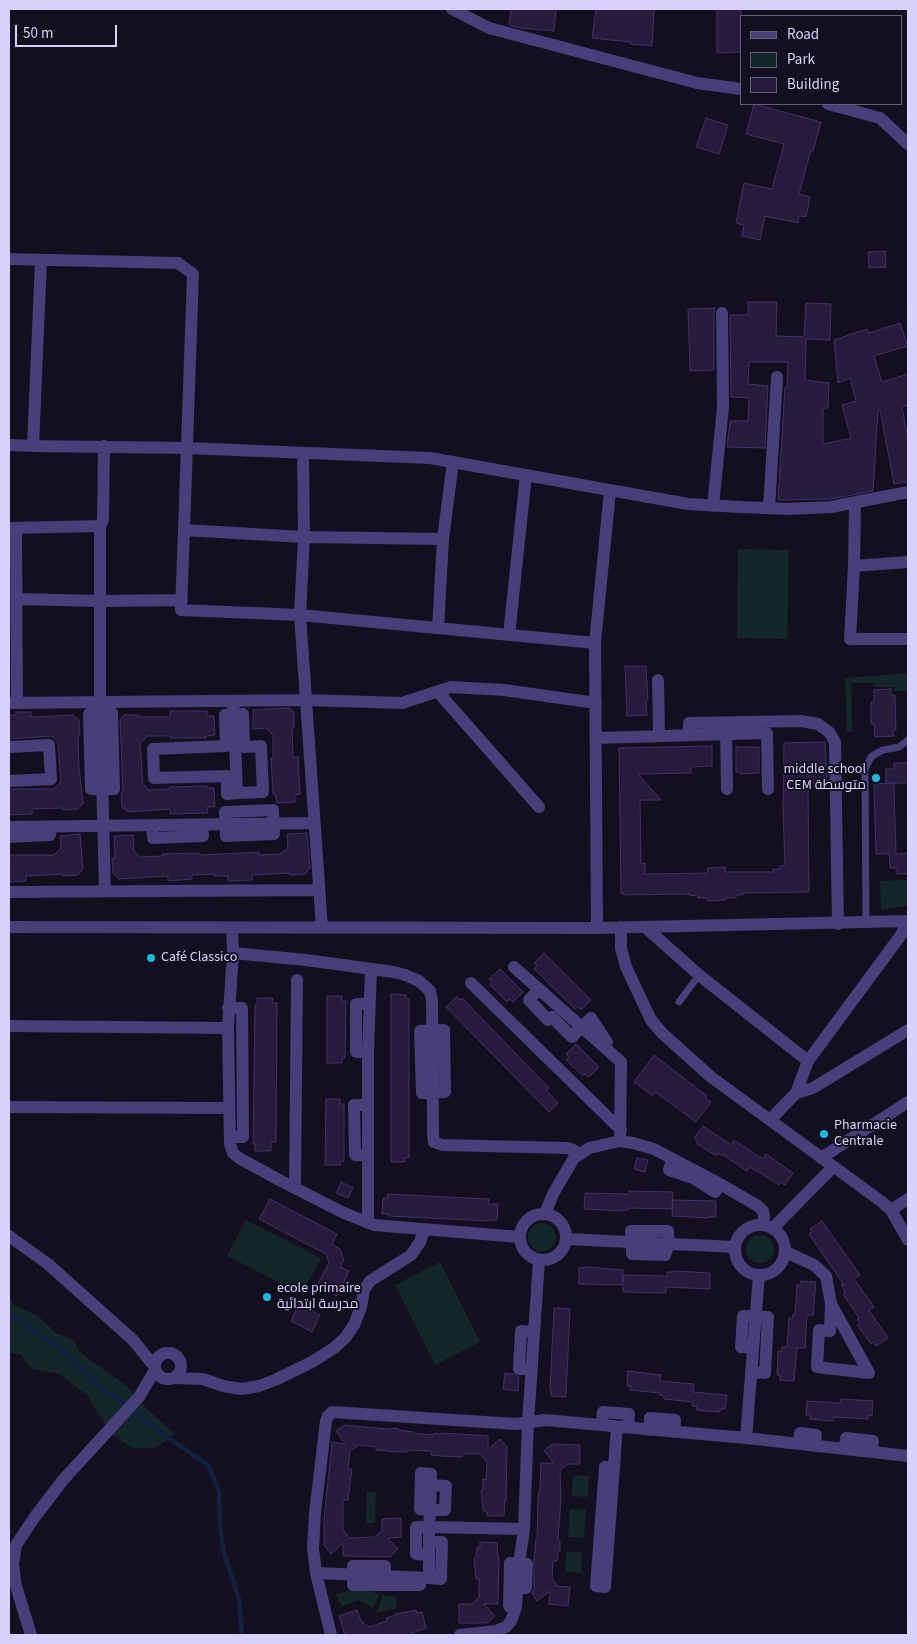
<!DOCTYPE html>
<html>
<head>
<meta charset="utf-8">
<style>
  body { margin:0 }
  #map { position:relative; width:917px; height:1644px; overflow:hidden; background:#130f1f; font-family:"Source Sans 3",sans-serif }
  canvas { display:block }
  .frame { position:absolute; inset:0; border:10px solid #d9d1fa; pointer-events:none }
  .legend { position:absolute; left:740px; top:15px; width:162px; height:90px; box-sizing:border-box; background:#130f1f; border:1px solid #625d77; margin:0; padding:6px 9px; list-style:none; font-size:15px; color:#d9d1fa }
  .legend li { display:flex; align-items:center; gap:10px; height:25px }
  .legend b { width:25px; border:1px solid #625d77 }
  .scale { position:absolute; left:15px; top:25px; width:102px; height:22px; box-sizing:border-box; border:2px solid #d9d1fa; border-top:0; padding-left:6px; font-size:15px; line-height:18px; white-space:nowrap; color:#d9d1fa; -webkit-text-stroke:4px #130f1f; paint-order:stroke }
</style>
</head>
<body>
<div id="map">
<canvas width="917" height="1644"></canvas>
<div class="frame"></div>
<ul class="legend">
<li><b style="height:6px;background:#463f79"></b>Road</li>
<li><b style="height:14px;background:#132728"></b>Park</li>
<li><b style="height:14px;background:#261d3e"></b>Building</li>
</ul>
<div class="scale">50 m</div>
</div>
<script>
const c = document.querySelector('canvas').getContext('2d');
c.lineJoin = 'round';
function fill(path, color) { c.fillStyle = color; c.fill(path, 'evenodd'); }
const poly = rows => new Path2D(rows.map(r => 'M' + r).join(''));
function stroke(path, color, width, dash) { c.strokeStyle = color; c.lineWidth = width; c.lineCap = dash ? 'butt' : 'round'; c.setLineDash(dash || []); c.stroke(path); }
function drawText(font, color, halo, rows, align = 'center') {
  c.font = font + ' "Source Sans 3",Cairo,sans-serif'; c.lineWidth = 4; c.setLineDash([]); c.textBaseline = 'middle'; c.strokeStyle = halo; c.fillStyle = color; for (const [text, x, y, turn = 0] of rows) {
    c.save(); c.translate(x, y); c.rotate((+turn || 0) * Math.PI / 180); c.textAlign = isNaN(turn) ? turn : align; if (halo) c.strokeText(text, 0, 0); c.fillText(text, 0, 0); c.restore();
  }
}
fill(poly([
  [738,549,789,550,787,639,737,638],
  [908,673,908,691,895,691,894,687,874,687,874,683,851,683,852,732,847,732,845,678],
  [908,880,908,906,881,910,880,881],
  [246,1220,321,1258,302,1294,227,1256],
  '528 1237a14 14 0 1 1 28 0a14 14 0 1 1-28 0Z',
  '746 1249a14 14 0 1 1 28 0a14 14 0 1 1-28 0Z',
  [440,1262,480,1342,435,1365,395,1285],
  [9,1298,14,1305,38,1316,56,1333,74,1340,79,1351,93,1362,127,1386,144,1406,175,1434,155,1448,132,1448,113,1435,105,1425,87,1395,59,1374,32,1369,20,1354,9,1353],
  [573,1475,589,1476,588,1497,572,1496],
  [367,1491,376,1492,375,1523,366,1523],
  [570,1509,586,1510,584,1538,568,1537],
  [566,1552,582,1552,581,1573,565,1572],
  [358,1588,379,1594,373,1608,358,1600,342,1606,336,1594],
  [383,1595,396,1597,397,1608,377,1613]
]), '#132728');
stroke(poly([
  [9,1314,58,1346,103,1389,136,1412,147,1423,208,1465,219,1491,220,1526,224,1553,239,1599,242,1635]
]), '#122040', 4.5);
const building = poly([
  [511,9,556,9,554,31,520,28,509,25,511,9],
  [596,9,654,9,652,46,630,44,630,42,592,38,596,9],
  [717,9,741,9,741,52,717,53,717,9],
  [754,104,821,122,813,151,811,150,799,194,810,197,806,217,799,216,798,223,765,216,760,240,742,236,744,225,736,223,744,183,772,189,784,144,746,134,754,104],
  [706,118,728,125,719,154,696,147,706,118],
  [885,251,886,267,869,268,868,252,885,251],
  [748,302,777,302,776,336,804,337,806,303,831,304,830,340,806,339,805,380,829,383,828,408,823,408,823,444,851,438,842,405,856,401,850,378,838,383,834,340,867,329,869,333,900,323,908,346,874,356,882,382,908,374,908,405,902,407,908,440,908,482,894,484,880,410,878,410,873,491,831,499,778,500,785,387,787,387,788,362,749,362,748,384,768,386,765,448,727,447,730,421,748,421,749,398,731,397,730,315,748,315,748,302],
  [715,308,714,313,714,370,690,371,688,309,715,308],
  [625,666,646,666,648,700,646,701,647,715,627,716,625,666],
  [891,689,891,695,895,695,896,730,893,730,894,736,875,737,874,724,871,724,871,702,874,702,874,690,891,689],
  [289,708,294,712,294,727,292,728,293,757,298,757,300,794,295,795,295,802,277,803,275,794,273,794,271,758,273,758,273,735,266,728,253,729,253,710,289,708],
  [170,711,207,711,207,716,214,716,215,735,206,736,206,738,170,738,170,736,147,736,140,743,143,784,149,790,170,789,170,787,207,786,207,788,214,788,215,807,207,807,208,813,170,814,170,809,128,812,122,807,121,793,123,791,120,720,124,715,139,715,139,717,170,717,170,711],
  [16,712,31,712,31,717,73,715,79,720,80,735,78,735,79,768,83,803,78,809,63,810,62,808,32,809,32,814,9,815,9,789,54,789,61,782,58,743,52,736,9,739,9,715,16,715,16,712],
  [825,742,827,783,809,783,809,791,808,791,809,892,743,893,743,895,736,895,736,898,725,898,725,900,708,901,708,898,698,898,697,895,690,896,690,894,625,895,621,893,619,748,712,746,712,766,691,767,691,773,638,774,661,800,640,800,641,864,645,863,645,874,707,873,708,868,725,867,725,872,773,872,773,869,780,869,780,866,785,865,783,809,784,743,825,742],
  [736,747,759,747,759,773,740,774,740,772,736,772,736,747],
  [894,763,908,763,908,783,886,783,886,769,894,769,894,763],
  [894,783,896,854,908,853,908,874,897,874,897,868,890,868,889,854,876,854,874,784,894,783],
  [307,833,310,868,305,874,290,875,289,873,252,875,252,880,228,881,228,876,214,876,214,874,192,875,192,879,168,881,168,876,119,879,113,873,112,858,115,858,114,836,133,835,134,850,140,857,162,856,162,854,199,853,199,855,259,852,259,855,281,854,288,847,287,834,307,833],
  [80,834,83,869,78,875,63,876,63,874,26,876,26,881,9,882,10,855,54,855,61,848,60,836,80,834],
  [544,953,591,1000,581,1010,578,1007,575,1009,534,969,537,966,534,963,544,953],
  [500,969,523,992,513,1002,509,999,507,1002,490,985,492,982,489,979,500,969],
  [391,994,406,995,406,999,409,999,409,1158,405,1158,405,1162,391,1162,391,994],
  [327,996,342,996,342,1001,346,1001,345,1058,342,1059,342,1063,327,1063,327,996],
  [456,997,460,1000,462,998,549,1088,546,1090,558,1103,549,1112,446,1007,456,997],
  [257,998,273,998,272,1003,277,1003,276,1142,271,1142,271,1151,255,1151,255,1144,253,1144,255,1005,257,1005,257,998],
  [576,1044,599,1067,589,1077,585,1074,583,1076,566,1060,569,1057,566,1054,576,1044],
  [654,1055,707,1096,705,1098,711,1102,696,1122,655,1092,653,1096,634,1082,654,1055],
  [326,1099,340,1099,340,1104,344,1104,344,1161,340,1161,340,1165,325,1165,326,1099],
  [703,1126,731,1145,734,1140,763,1159,766,1154,793,1173,785,1185,781,1182,779,1185,754,1169,754,1170,750,1167,747,1171,723,1155,722,1156,718,1153,716,1156,696,1143,698,1140,694,1138,703,1126],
  [637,1158,648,1160,645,1172,634,1169,637,1158],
  [341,1182,353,1188,348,1198,336,1193,341,1182],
  [629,1191,673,1192,672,1209,628,1208,628,1210,620,1211,584,1209,585,1193,629,1194,629,1191],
  [388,1194,489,1199,489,1204,498,1204,497,1220,489,1220,489,1221,388,1216,389,1214,382,1214,383,1198,388,1198,388,1194],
  [270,1199,337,1234,332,1244,340,1249,344,1260,340,1267,349,1271,337,1296,317,1285,329,1263,326,1254,259,1219,270,1199],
  [673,1200,716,1201,716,1217,708,1217,708,1218,672,1216,673,1200],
  [822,1221,860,1275,854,1279,874,1307,869,1310,888,1338,876,1346,873,1342,871,1344,857,1325,860,1323,857,1319,859,1318,843,1294,845,1292,841,1284,844,1285,809,1234,812,1232,810,1229,822,1221],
  [587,1267,623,1270,622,1285,579,1284,579,1268,587,1267],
  [674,1271,710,1273,710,1289,666,1287,666,1293,623,1292,623,1275,667,1276,667,1272,674,1272,674,1271],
  [801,1281,816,1282,813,1315,807,1315,805,1348,797,1348,794,1381,780,1380,780,1375,777,1375,778,1351,782,1351,782,1347,787,1347,789,1318,792,1319,793,1314,795,1315,797,1285,801,1285,801,1281],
  [299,1304,320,1315,312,1332,291,1321,299,1304],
  [554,1308,570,1309,566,1397,551,1396,551,1389,550,1389,554,1308],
  [628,1371,661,1375,660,1381,694,1384,693,1392,727,1395,725,1409,720,1409,720,1412,696,1410,697,1406,692,1406,693,1402,664,1399,664,1396,660,1395,660,1393,630,1390,631,1386,627,1386,628,1371],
  [505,1373,513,1374,519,1377,518,1391,503,1389,505,1373],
  [841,1399,873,1401,872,1416,868,1415,868,1419,834,1417,833,1421,810,1419,810,1415,806,1415,807,1401,840,1403,841,1399],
  [345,1425,388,1429,398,1428,398,1430,413,1432,413,1433,434,1435,434,1433,443,1434,443,1433,488,1436,488,1449,500,1439,507,1447,506,1501,505,1500,504,1516,487,1516,487,1511,483,1511,481,1490,483,1490,483,1479,486,1480,487,1462,480,1454,462,1454,462,1457,441,1456,431,1455,431,1451,407,1450,407,1452,397,1452,376,1450,376,1447,359,1445,350,1451,348,1469,352,1469,348,1500,343,1500,343,1530,350,1538,374,1537,382,1531,382,1519,401,1518,401,1537,388,1538,398,1549,390,1557,343,1556,343,1543,331,1554,324,1545,324,1520,332,1442,345,1444,336,1431,345,1425],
  [552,1444,580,1445,580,1464,568,1464,560,1470,561,1498,558,1540,560,1541,560,1551,558,1551,557,1561,553,1561,552,1578,557,1586,570,1587,568,1606,549,1604,550,1591,537,1601,532,1593,534,1588,534,1560,536,1539,537,1539,538,1497,540,1489,541,1463,554,1463,544,1451,552,1444],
  [480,1542,497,1543,498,1559,499,1559,498,1604,484,1604,495,1616,487,1623,459,1623,459,1604,471,1604,479,1598,479,1579,476,1579,474,1558,476,1558,477,1548,480,1548,480,1542],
  [357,1610,361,1621,369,1627,387,1621,386,1618,396,1615,395,1614,416,1610,417,1613,422,1612,426,1628,412,1633,413,1635,345,1635,339,1616,357,1610]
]);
fill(building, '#261d3e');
stroke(building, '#403167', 1);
stroke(poly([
  [866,923,865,769,871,757,877,753,883,750,899,747,908,740],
  [679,1002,699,975]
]), '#463f79', 7);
stroke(poly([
  [452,9,489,28,697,83,741,89],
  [828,104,880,118,908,144],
  [9,259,178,263,193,274,184,530,304,537,300,615,595,643,597,928],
  [9,445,33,446,41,260],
  [33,446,187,448,430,458,688,504,740,507,787,509,831,507,908,492],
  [104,446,103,520,100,526,100,702,105,891],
  [303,453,304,537,443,539],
  [855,502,854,566,908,562],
  [713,506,723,407,722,313],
  [769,508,777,377],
  [9,528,100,526],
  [16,528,17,703],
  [184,530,181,610,300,615,306,700,402,703,451,687,504,690,596,703],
  [854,566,850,639,908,639],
  [16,599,101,601,182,600],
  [438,628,443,539,453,462],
  [509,635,526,475],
  [595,643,610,491],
  [658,680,659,736],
  [438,692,539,807],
  [233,701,234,714,237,793,227,794,227,776,154,778,153,749,226,746,225,715,234,714,243,714,244,747,261,746,263,792,237,793],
  [9,703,306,700,322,928],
  [112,713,114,789,91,789,89,714,112,713],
  [726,728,727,789],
  [689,735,689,723,801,721,818,724,829,732,835,742,838,924],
  [596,738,767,733,768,789],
  [9,747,49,745,51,779,9,781],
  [273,810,274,834,226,836,225,812,273,810],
  [152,825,153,838,203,836,202,825],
  [9,827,314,823],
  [9,837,50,835,49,827],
  [9,892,319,890],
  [9,927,597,928,908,921],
  [621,927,621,948,626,967,651,1020,662,1033,711,1077,882,1202,891,1210,908,1240],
  [645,927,699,975,808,1061],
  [232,928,233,953,228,1028,230,1144,233,1153,239,1158,283,1182,344,1213,374,1225,519,1237],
  [233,953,306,960,394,972,405,975,419,981,430,991,432,1000,433,1134,434,1142,442,1145,567,1148,573,1150,579,1154],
  [514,967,621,1062,620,1141],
  [471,983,621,1130],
  [539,989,529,1000,548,1020,552,1017,572,1037,591,1018,607,1042],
  [228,1008,242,1008,243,1137,230,1137],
  [9,1026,228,1028],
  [444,1030,445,1092,422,1093,420,1031,444,1030],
  [368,1052,356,1052,356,1004,369,1004],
  [796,1093,813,1088,908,1030],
  [9,1107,229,1108],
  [770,1120,796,1093,808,1061,901,935,907,921],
  [367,1155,355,1155,354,1105,367,1105],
  [821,1158,908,1102],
  [672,1159,669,1170,693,1178,715,1192,720,1184],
  [295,1188,297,980],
  [891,1210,908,1199],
  '520 1237a23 23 0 1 1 46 0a23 23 0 1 1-46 0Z',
  [545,1214,553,1194,574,1158,589,1148,620,1141,633,1143,654,1149,720,1184,758,1206,763,1211,764,1216,763,1225],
  [368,1223,368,1052,371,969],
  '735 1250a25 25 0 1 1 50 0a25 25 0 1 1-50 0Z',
  [773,1228,833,1167],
  [631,1231,668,1231,669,1244,665,1255,632,1254,631,1231],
  [9,1236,48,1264,133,1340,154,1366],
  [566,1239,735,1247],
  [786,1252,814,1265,826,1276,831,1304,830,1331,819,1330,817,1367,869,1373,831,1304],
  '155 1366a13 13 0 1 1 26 0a13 13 0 1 1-26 0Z',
  [532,1369,519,1369,521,1331,534,1332],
  [751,1372,765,1373,768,1317,743,1316,741,1347,753,1348],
  [175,1378,203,1379,223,1386,241,1389,259,1386,275,1380,312,1362,334,1348,345,1338,354,1325,361,1307,364,1290,370,1281,411,1255,420,1242,424,1230],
  [602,1425,603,1412,629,1414,628,1427],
  [649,1430,650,1418,675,1420,674,1432],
  [746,1438,759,1275],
  [799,1444,800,1433,816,1435,815,1446],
  [845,1449,846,1438,873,1441,872,1452],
  [614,1468,605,1467,596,1586,605,1587,617,1427],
  [429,1555,416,1554,416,1527,429,1527,430,1510,431,1485,431,1474,421,1473,420,1509,430,1510,445,1510,446,1486,431,1485],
  [316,1573,429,1578,429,1527,524,1529],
  [385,1576,385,1566,353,1566,353,1585,420,1585],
  [429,1578,441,1579,442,1542,429,1542],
  [518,1588,526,1588,527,1564,519,1564,510,1563,509,1606,516,1607,519,1564,524,1529,528,1422,539,1260],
  [31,1635,16,1586,13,1564,16,1545,34,1518,63,1480,139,1397,155,1370],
  [331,1635,316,1573,313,1548,315,1513,326,1421,328,1416,332,1412,516,1424,545,1420,746,1438,908,1456],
  [460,1635,496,1631,506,1627,511,1621,516,1607]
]), '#463f79', 12);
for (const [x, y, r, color] of [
  [876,778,5,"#18bbe0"],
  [151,958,5,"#18bbe0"],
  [824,1134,5,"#18bbe0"],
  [267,1297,5,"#18bbe0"]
]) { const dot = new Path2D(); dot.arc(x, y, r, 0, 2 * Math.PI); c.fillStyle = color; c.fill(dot); stroke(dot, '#130f1f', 2); }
drawText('14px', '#d9d1fa', '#130f1f', [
  ["middle school",866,770,"right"],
  ["CEM متوسطة",866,786,"right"],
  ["Café Classico",161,958],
  ["Pharmacie",834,1126],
  ["Centrale",834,1142],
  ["ecole primaire",277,1289],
  ["مدرسة ابتدائية",277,1305]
], 'left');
</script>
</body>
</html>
